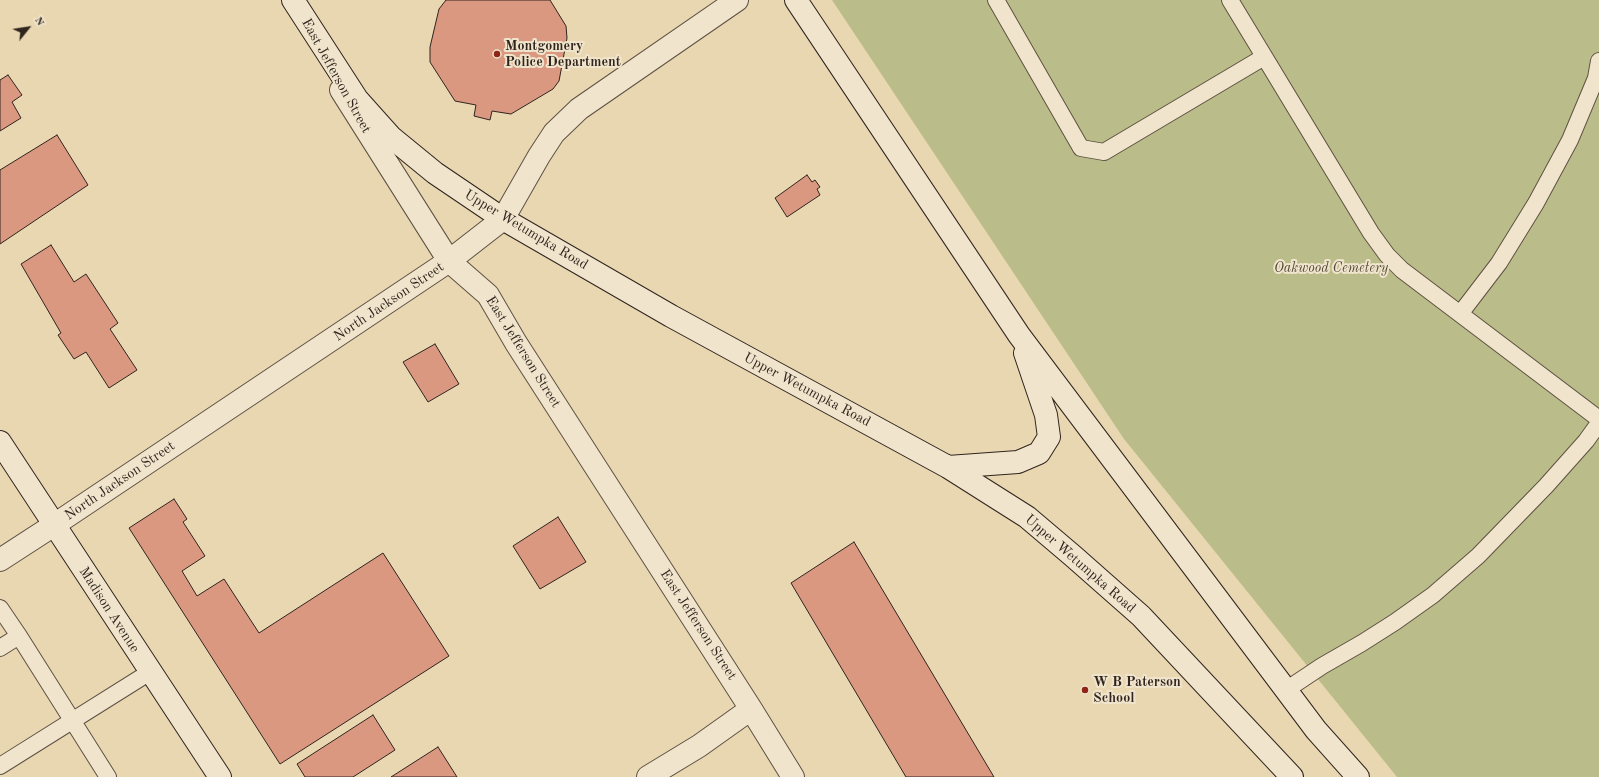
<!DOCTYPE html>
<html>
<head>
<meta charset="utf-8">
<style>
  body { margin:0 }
  #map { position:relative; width:1599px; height:777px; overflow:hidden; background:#e8d7b1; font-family:"Old Standard TT",serif }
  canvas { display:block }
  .north { position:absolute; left:8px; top:8px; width:40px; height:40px; -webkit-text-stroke:3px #f0e5cc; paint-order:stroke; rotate:60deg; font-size:11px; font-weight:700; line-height:16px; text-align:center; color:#30241e }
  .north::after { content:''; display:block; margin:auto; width:14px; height:18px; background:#30241e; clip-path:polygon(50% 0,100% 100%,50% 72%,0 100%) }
</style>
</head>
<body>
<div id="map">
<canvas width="1599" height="777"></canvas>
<div class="north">N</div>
</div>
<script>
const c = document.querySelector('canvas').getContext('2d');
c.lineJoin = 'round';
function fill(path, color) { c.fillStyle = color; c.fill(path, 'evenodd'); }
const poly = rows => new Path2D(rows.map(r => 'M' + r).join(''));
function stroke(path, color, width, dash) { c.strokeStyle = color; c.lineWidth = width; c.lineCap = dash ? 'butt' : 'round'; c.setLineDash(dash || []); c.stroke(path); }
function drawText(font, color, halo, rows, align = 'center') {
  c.font = font + ' "Old Standard TT",serif'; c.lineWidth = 4; c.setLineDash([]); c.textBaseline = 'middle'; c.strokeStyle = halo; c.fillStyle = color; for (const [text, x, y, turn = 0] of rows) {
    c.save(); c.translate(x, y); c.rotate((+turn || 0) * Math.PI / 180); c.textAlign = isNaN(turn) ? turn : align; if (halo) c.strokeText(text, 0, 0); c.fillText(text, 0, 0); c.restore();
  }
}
fill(poly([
  [832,0,1599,0,1599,777,1397,777,1124,439]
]), '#babd89');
const building = poly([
  [446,0,550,0,566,26,567,38,559,81,553,89,511,114,492,111,490,120,474,116,476,105,455,101,430,62,430,47,439,9,446,0],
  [8,75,22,95,12,102,21,118,0,131,0,80,8,75],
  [57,135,88,185,0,244,0,170,57,135],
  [807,175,812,182,815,180,820,187,817,189,820,195,787,217,775,198,807,175],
  [51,245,74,282,86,274,118,323,110,329,137,370,109,388,86,352,74,359,58,335,61,333,21,264,51,245],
  [435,344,459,384,428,402,403,362,435,344],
  [174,499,187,519,183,522,205,556,182,571,197,596,224,579,259,633,383,553,449,656,280,764,129,528,174,499],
  [558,517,586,562,540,589,513,546,558,517],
  [854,542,994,777,906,777,791,583,854,542],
  [373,715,395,750,353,777,305,777,297,764,373,715],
  [438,747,457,777,391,777,438,747]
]);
fill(building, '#db9880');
stroke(building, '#30241e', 1);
const lane = poly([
  [996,0,1081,148,1104,152,1264,57],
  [1230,0,1371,233,1387,255,1402,270,1599,419],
  [1460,314,1499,263,1536,203,1570,140,1596,78,1599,61],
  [0,608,19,636],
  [0,648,19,636,108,777],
  [1286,690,1322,666,1362,643,1395,622,1433,595,1478,556,1546,486,1586,441,1599,423],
  [0,766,150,672]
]);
const street = poly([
  [341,90,449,261,488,295,516,343,751,709,793,777],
  [0,560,54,525,449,261,503,219,539,156,554,133,579,109,737,0],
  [648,777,699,746,751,709]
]);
const secondary = poly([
  [293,0,357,99,391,137,435,173,503,219,671,316,948,467,1027,517,1073,556,1141,616,1292,777],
  [796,0,1019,335,1286,690,1316,730,1358,777],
  [0,442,220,777],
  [948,467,1018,462,1039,453,1049,437,1046,415,1025,353]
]);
stroke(lane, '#5e5143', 18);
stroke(street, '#5e5143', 24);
stroke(secondary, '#30241e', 24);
stroke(lane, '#f0e5cc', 16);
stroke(street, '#f0e5cc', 22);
stroke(secondary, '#f0e5cc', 22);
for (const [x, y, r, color] of [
  [497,54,4,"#8f2418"],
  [1085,690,4,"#8f2418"]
]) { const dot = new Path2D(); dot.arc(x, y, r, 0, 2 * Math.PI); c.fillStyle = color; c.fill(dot); stroke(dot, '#f0e5cc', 1.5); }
drawText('bold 14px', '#30241e', '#f0e5cc', [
  ["Montgomery",505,46],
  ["Police Department",505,62],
  ["W B Paterson",1093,682],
  ["School",1093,698]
], 'left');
drawText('14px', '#30241e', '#f0e5cc', [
  ["East Jefferson Street",336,76,61],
  ["Upper Wetumpka Road",526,230,31],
  ["North Jackson Street",389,302,-34],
  ["East Jefferson Street",523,352,58],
  ["Upper Wetumpka Road",807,390,28],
  ["North Jackson Street",120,481,-34],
  ["Upper Wetumpka Road",1080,564,41],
  ["Madison Avenue",109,610,57],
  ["East Jefferson Street",698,625,57]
]);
drawText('italic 14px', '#524a39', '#f0e5cc', [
  ["Oakwood Cemetery",1331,268]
]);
</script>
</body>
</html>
